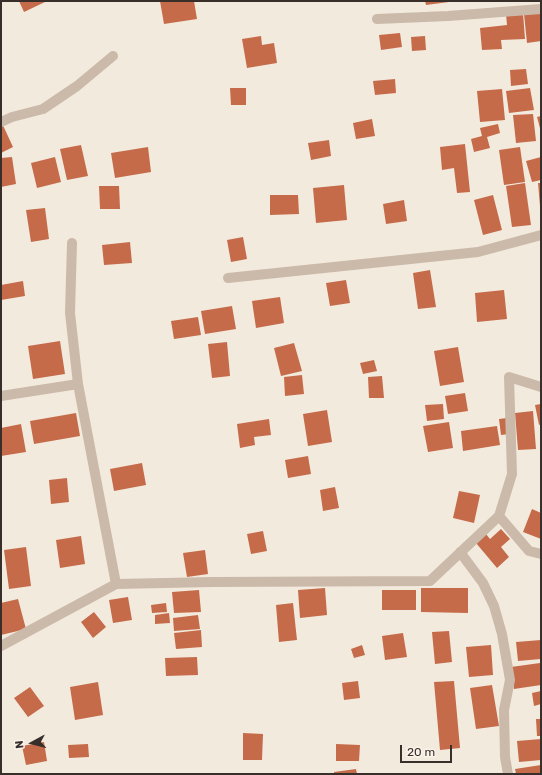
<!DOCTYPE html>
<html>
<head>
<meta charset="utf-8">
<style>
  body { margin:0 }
  #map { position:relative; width:542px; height:775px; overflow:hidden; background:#f3eade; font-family:Rubik,sans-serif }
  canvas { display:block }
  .frame { position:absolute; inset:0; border:2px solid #382f2a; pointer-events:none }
  .north { position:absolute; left:12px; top:723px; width:40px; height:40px; -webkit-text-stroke:3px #faf3eb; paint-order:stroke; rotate:263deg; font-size:11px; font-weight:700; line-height:16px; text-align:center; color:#382f2a }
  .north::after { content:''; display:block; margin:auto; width:14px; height:18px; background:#382f2a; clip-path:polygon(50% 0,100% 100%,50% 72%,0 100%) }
  .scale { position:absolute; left:400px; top:745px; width:52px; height:18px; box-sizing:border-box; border:2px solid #382f2a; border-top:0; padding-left:5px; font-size:12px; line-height:14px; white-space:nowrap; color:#382f2a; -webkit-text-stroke:3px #faf3eb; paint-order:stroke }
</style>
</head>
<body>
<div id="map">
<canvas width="542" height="775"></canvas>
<div class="frame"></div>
<div class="north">N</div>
<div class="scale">20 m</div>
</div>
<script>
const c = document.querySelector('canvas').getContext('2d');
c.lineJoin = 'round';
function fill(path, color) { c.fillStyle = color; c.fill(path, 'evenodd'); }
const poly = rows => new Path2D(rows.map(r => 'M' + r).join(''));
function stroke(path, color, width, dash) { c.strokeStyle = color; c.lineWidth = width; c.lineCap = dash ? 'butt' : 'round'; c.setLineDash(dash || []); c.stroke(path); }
fill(poly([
  [19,1,45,1,45,2,24,12],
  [160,1,194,1,197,19,164,24],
  [425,1,449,1,449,2,426,5],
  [541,12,541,41,527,43,524,14],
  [523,13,525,39,501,40,502,49,482,50,480,28,507,25,506,14],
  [400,33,402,47,381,50,379,35],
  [261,36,262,45,274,43,277,63,247,68,242,39],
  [425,36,426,50,412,51,411,37],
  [526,69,528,84,511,86,510,70],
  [395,79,396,93,375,95,373,81],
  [230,88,246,88,246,105,231,105],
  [530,88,534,110,509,113,506,91],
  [502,89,505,120,480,122,477,91],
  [533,114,536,141,516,143,513,115],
  [541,116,541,132,537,117],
  [372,119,375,136,356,139,353,123],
  [1,121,13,147,1,153],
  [498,124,500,133,487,137,490,148,474,152,471,139,482,136,480,128],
  [329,140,331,156,311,160,308,143],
  [465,144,470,192,457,193,454,168,442,170,440,147],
  [81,145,88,176,67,180,60,149],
  [148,147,151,172,115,178,111,153],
  [520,147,525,182,504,185,499,150],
  [12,157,16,184,1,187,1,158],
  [55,157,61,182,37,188,31,163],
  [541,157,541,180,532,182,526,161],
  [525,183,531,225,512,227,506,186],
  [538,183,541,183,541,206,540,206],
  [344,185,347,220,316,223,313,188],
  [99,186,119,186,120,209,100,209],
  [270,195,298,195,299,214,270,215],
  [493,195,502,230,483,235,474,200],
  [404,200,407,221,386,224,383,204],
  [45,208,49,239,31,242,26,210],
  [243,237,247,259,231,262,227,240],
  [130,242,132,263,104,265,102,245],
  [430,270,436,307,418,309,413,273],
  [346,280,350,303,330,306,326,283],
  [23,281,25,296,1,300,1,285],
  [504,290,507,319,477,322,475,293],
  [280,297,284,323,256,328,252,301],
  [232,306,236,329,205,334,201,311],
  [198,317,201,335,174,339,171,321],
  [60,341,65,374,33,379,28,346],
  [227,342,230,376,212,378,208,344],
  [294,343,302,371,281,376,274,348],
  [458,347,464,382,440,386,434,351],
  [374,360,377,371,363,374,360,363],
  [302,375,304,394,285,396,284,377],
  [382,376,384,398,369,398,368,377],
  [465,393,468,411,448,414,445,396],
  [443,404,444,419,427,421,425,405],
  [541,404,541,424,539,425,535,405],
  [327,410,332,442,308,446,303,414],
  [533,411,536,449,518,450,515,413],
  [76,413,80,436,34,444,30,421],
  [507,418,509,434,501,435,499,419],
  [269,419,271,435,254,437,255,445,240,448,237,424],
  [449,422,453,448,428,452,423,426],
  [21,424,26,452,1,456,1,428],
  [497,426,500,445,463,451,461,431],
  [308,456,311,474,288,478,285,460],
  [142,463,146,485,114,491,110,469],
  [67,478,69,502,51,504,49,480],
  [335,487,339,508,323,511,320,490],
  [459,491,480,495,474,523,453,518],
  [532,509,541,513,541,539,523,532],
  [501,529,510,539,501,547,509,557,497,568,476,543,486,534,490,539],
  [263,531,267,551,251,554,247,534],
  [81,536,85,564,60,568,56,540],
  [26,547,31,586,9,589,4,550],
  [205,550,208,574,187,577,183,553],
  [325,588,327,615,300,618,298,590],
  [421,588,468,588,468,613,421,612],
  [199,590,201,612,174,613,172,592],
  [382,590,416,590,416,610,382,610],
  [128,597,132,620,113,623,109,600],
  [18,599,26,629,1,635,1,603],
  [166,603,167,612,152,613,151,605],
  [293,603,297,640,279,642,276,605],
  [94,612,106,627,93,638,81,622],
  [169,613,170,623,155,624,155,615],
  [198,615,200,629,174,631,173,618],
  [201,630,202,647,176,649,174,633],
  [449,631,452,662,435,664,432,632],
  [403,633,407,657,385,660,382,636],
  [541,640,541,659,518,661,516,642],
  [362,645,365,655,354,658,351,649],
  [491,645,493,675,469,677,466,647],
  [197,657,198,675,166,676,165,658],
  [540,663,541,685,514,689,511,667],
  [358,681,360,698,344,700,342,683],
  [454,681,460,748,440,750,434,682],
  [98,682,103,715,75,720,70,687],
  [492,685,499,726,476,729,470,688],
  [30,687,44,706,28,717,14,698],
  [541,691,541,704,534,706,532,693],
  [536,719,541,719,541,736,537,736],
  [243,733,263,734,262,760,243,760],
  [541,739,541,760,519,762,517,741],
  [44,742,47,761,26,765,22,746],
  [88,744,89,757,69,758,68,745],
  [336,744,360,745,359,761,336,761],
  [541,765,541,774,516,774,515,769],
  [356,769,357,774,334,774,334,772]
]), '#c56b4a');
stroke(poly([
  [377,19,448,16,541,9],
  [1,122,12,117,43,109,77,86,113,56],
  [72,243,70,313,78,384,116,584],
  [228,278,478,252,541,235],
  [1,396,78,384],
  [499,516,512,474,509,377,541,387],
  [460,552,483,583,494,606,502,634,510,680,504,710,505,757,508,774],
  [1,646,116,584,213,582,430,581,499,516,529,551,541,554]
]), '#cbbaaa', 10);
</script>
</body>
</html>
